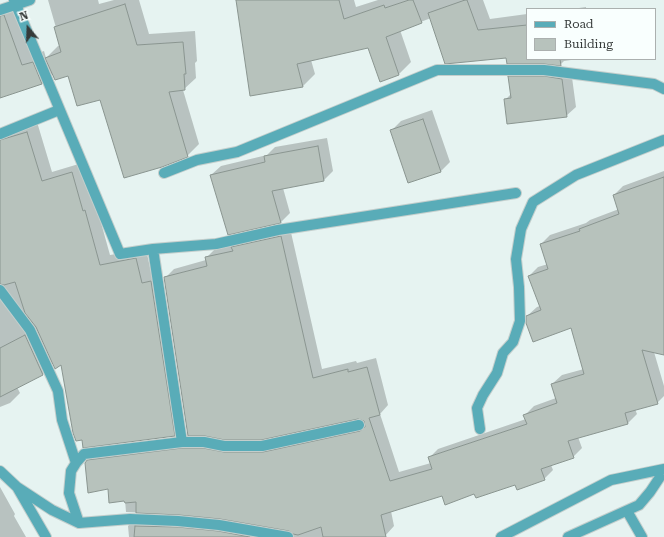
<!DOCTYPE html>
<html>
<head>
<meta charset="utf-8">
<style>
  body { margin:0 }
  #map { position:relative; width:664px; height:537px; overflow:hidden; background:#e6f3f1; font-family:"Roboto Serif",serif }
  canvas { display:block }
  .legend { position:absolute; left:526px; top:8px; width:130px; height:52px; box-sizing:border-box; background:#f9fffe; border:1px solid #abb0af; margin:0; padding:5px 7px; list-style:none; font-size:12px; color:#353a39 }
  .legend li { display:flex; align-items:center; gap:8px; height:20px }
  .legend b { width:20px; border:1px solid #abb0af }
  .north { position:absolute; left:8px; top:8px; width:40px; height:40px; -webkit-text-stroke:3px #f9fffe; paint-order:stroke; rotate:341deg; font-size:11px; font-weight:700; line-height:16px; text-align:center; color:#353a39 }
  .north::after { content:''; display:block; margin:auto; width:14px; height:18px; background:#353a39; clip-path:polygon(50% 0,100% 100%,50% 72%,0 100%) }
</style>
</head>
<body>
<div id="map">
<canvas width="664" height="537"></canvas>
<ul class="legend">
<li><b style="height:5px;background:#59acb8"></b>Road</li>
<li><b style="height:11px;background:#b7c2bc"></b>Building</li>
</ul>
<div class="north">N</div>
</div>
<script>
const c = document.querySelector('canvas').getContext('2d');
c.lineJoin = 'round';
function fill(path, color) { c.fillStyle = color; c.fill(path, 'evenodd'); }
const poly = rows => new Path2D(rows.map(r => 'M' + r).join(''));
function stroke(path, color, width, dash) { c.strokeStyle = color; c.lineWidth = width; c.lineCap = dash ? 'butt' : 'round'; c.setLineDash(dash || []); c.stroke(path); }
fill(poly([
  [48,0,98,0,99,4,114,0,139,0,149,34,195,31,197,61,195,63,196,78,183,90,199,144,187,156,101,98,69,75,53,73,42,84,0,97,0,13,16,7,33,55,44,51,46,58,58,46,61,45],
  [237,0,354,0,356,7,378,0,483,0,490,19,527,14,527,59,578,59,564,61,560,65,507,57,431,18,400,30,411,62,399,74,369,47,311,60,315,74,303,86],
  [586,7,586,9,572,9],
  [519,68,571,70,576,107,566,116,506,99,511,94,509,77],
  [432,110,450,162,441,171,409,182,391,131,401,121],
  [37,122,52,172,82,163,95,201,110,255,146,249,184,425,174,435,62,364,53,363,43,374,17,387,20,393,10,403,0,407,0,134],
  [327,138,333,171,324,180,283,188,290,213,281,222,229,233,211,175,221,166,267,155,275,147],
  [664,171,664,354,654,352,664,386,664,396,657,403,635,409,637,414,628,423,578,437,582,448,573,457,551,465,553,470,544,479,516,483,475,493,443,495,391,511,394,526,385,536,380,537,212,537,234,524,296,534,290,530,198,515,126,512,125,500,109,488,86,463,97,451,234,444,273,444,365,424,365,420,165,278,174,269,206,260,206,258,215,249,290,228,322,369,356,361,357,363,376,358,388,405,380,414,399,472,431,463,429,458,438,449,526,419,525,415,534,406,556,398,552,384,562,375,584,369,571,327,527,316,537,307,540,306,529,276,538,267,548,264,541,244,550,235,586,223,590,220,619,209,614,195,623,186],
  [0,487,15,514,14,516,26,537,0,537],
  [137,517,181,518,173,526,150,537,129,537,128,526]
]), '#0003');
const building = poly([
  [236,0,339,0,344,19,384,5,385,8,409,0,413,0,422,23,386,37,399,75,380,82,368,48,297,64,303,87,250,96,236,0],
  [465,0,467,0,478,30,527,25,527,59,560,59,561,66,544,64,507,64,506,58,445,64,428,13,465,0],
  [125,4,137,45,183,42,186,74,184,74,185,90,169,92,188,157,162,167,124,178,100,100,77,106,68,76,55,80,45,58,61,52,54,27,125,4],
  [4,15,22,65,33,62,42,84,0,98,0,16,4,15],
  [508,76,544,76,562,79,567,117,507,124,504,99,511,98,508,76],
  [423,119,441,172,408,183,390,130,423,119],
  [27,132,42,181,72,172,83,211,85,210,100,265,136,258,142,283,151,281,175,436,83,448,82,440,76,441,73,433,61,365,55,369,36,327,25,313,15,282,4,285,0,284,0,140,27,132],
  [318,146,324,181,272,191,281,223,228,235,210,175,265,162,264,156,318,146],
  [664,177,664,355,642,350,658,404,625,413,628,424,568,441,574,458,541,469,545,480,517,490,515,485,476,498,474,494,445,505,442,496,381,515,386,537,323,537,321,527,298,535,293,534,289,531,220,519,179,515,136,513,136,502,125,503,124,501,109,503,108,489,88,493,85,463,87,460,182,448,203,448,224,452,263,452,360,431,365,427,364,421,358,419,261,440,225,440,205,436,188,436,164,277,207,266,205,257,233,251,231,247,281,236,313,378,348,369,348,372,367,367,380,415,369,418,390,481,432,469,428,457,527,424,523,415,557,403,551,384,584,374,571,328,533,342,526,323,526,316,541,310,528,276,548,269,540,244,580,231,579,229,619,214,613,195,664,177],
  [25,335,43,375,0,397,0,348,25,335],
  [135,526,178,527,218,531,250,537,134,537,135,526]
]);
fill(building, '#b7c2bc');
stroke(building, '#8a9590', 1);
const service = poly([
  [627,511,642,537]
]);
const minor = poly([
  [14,0,120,254,153,249,216,244,278,230,516,193],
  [0,10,30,0],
  [0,134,59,110],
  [164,173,197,160,237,152,437,70,544,70,654,84,664,89],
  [153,249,182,442],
  [0,290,30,330,58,391,62,420,76,463],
  [480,429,477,408,483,395,497,373,503,353,513,342,520,321,519,287,516,259,521,229,533,202,576,175,664,140],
  [0,471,17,487,46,537],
  [17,487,52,510,79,523,130,519,178,521,219,525,288,537],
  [79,523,69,493,71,471,76,463,84,454,182,442,204,442,224,446,262,446,359,425]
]);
const tertiary = poly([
  [501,537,611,480,664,469],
  [568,537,639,505,650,492,664,471]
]);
stroke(service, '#c3cecc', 12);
stroke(minor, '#c3cecc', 12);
stroke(tertiary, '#c3cecc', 12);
stroke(service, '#59acb8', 10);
stroke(minor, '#59acb8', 10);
stroke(tertiary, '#59acb8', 10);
</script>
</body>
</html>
